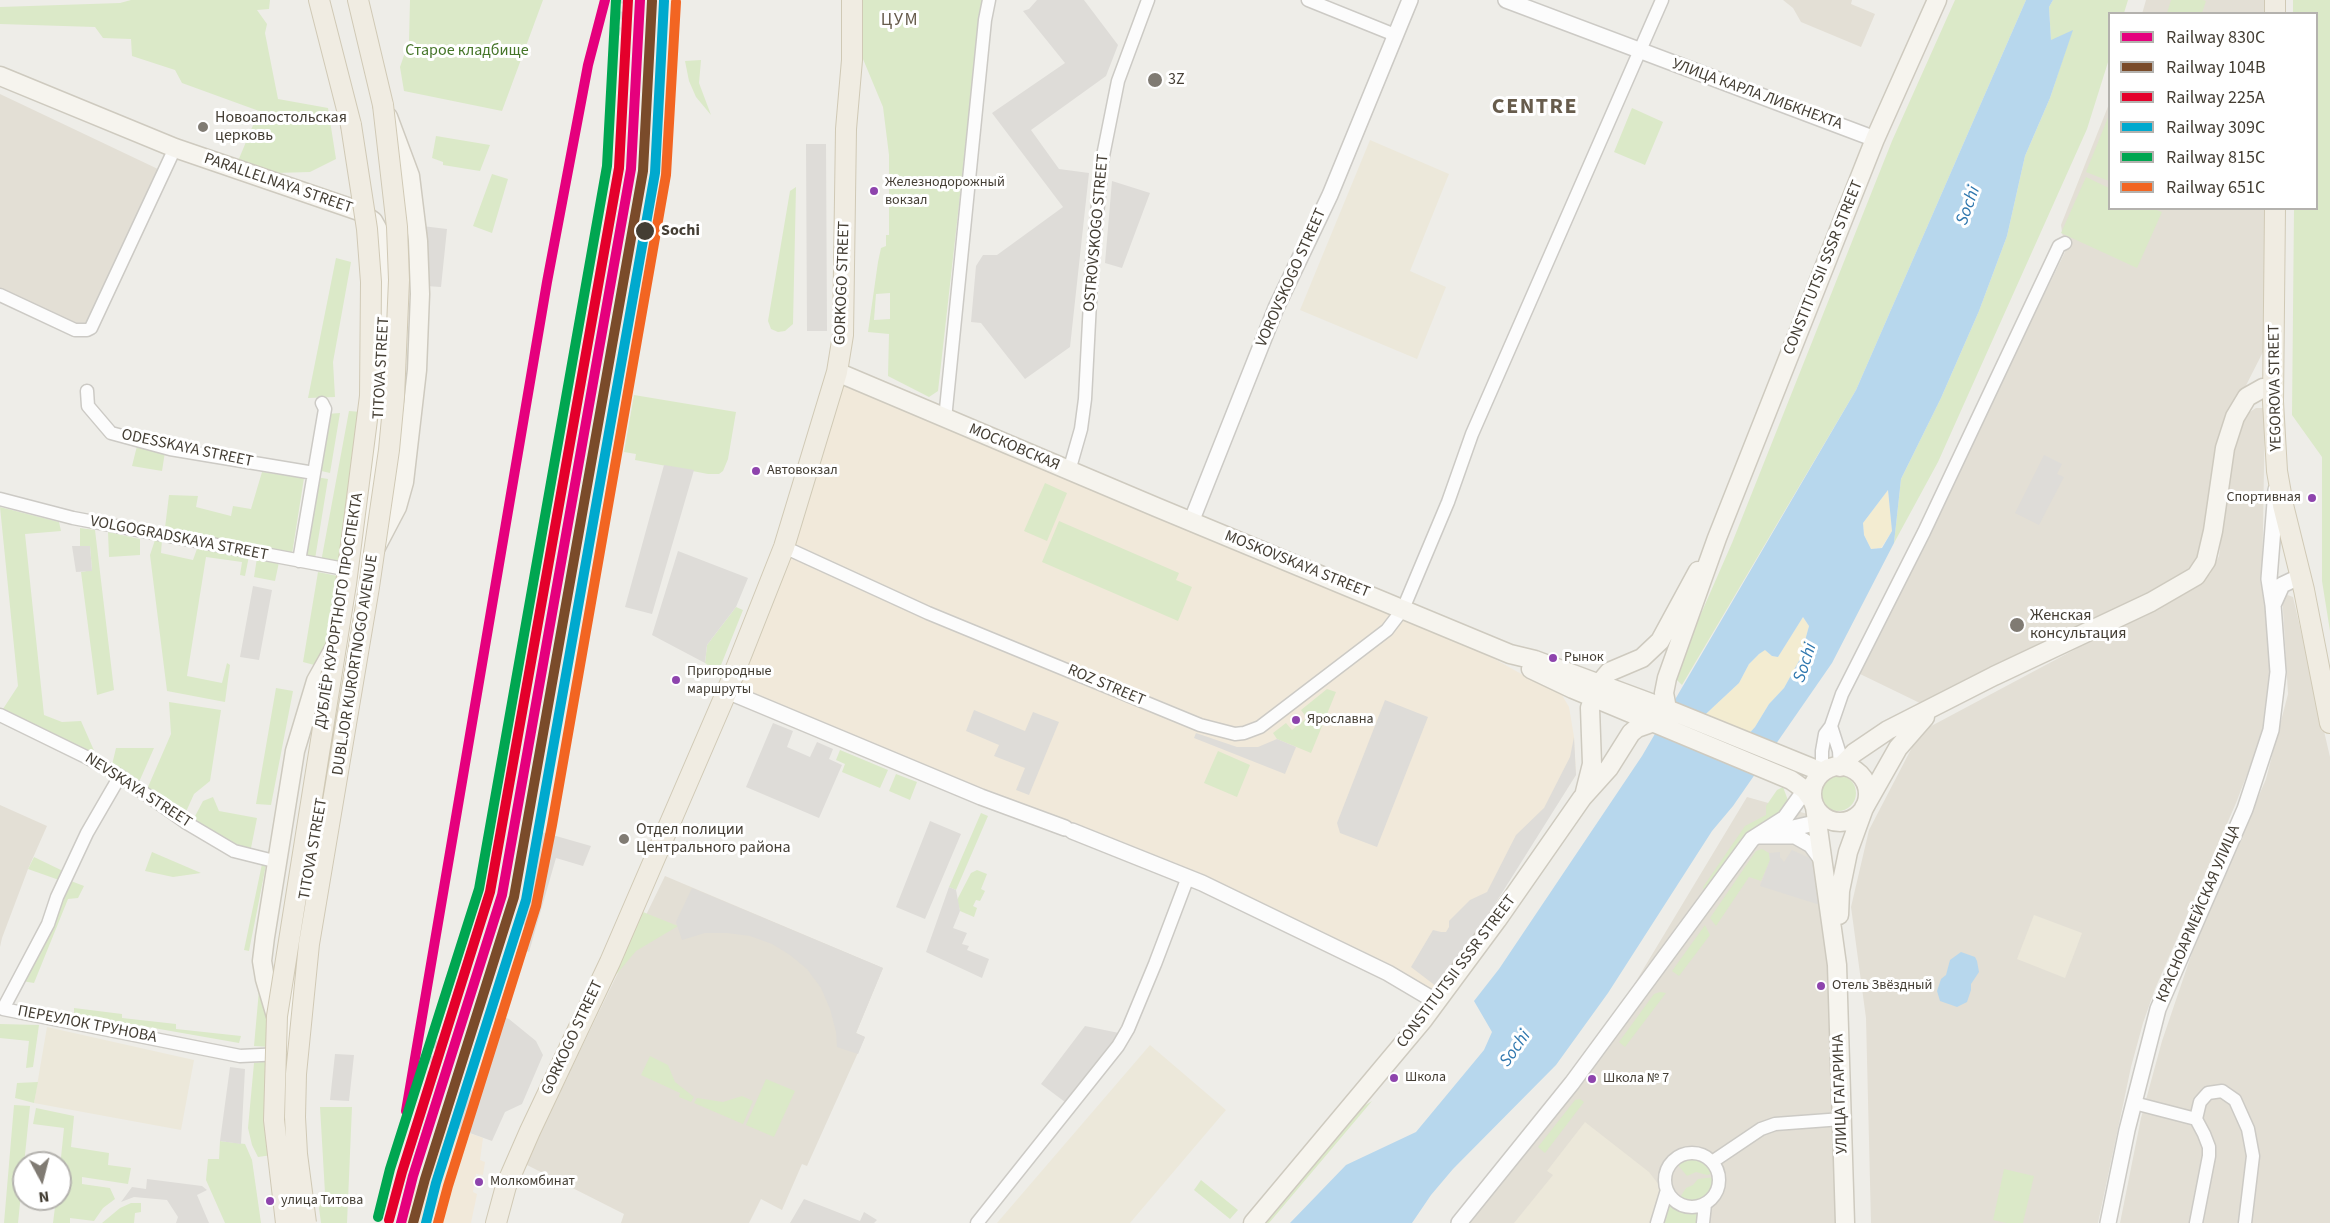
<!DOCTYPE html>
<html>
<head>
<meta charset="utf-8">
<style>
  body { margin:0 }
  #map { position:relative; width:2330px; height:1223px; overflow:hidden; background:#eeede8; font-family:"Source Sans 3",sans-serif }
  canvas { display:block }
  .legend { position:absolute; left:2108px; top:12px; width:210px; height:198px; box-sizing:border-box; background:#fff; border:2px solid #b4b2ae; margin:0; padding:8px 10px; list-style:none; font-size:18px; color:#443e34 }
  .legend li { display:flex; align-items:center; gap:12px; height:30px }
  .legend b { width:30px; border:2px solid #b4b2ae }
  .north { position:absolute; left:12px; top:1151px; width:60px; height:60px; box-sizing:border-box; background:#fff; border:2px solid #b4b2ae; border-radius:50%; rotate:173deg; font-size:16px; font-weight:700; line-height:24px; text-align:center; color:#443e34 }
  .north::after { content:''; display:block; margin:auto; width:21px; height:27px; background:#807b73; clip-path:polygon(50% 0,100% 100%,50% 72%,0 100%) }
</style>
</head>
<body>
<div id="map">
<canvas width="2330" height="1223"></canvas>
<ul class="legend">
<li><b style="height:8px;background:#e5007d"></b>Railway 830С</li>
<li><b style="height:8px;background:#7a4b2a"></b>Railway 104В</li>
<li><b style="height:8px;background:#e4002b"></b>Railway 225А</li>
<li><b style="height:8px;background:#00a9ce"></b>Railway 309С</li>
<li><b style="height:8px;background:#00a651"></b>Railway 815С</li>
<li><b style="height:8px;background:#f26522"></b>Railway 651С</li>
</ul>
<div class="north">N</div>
</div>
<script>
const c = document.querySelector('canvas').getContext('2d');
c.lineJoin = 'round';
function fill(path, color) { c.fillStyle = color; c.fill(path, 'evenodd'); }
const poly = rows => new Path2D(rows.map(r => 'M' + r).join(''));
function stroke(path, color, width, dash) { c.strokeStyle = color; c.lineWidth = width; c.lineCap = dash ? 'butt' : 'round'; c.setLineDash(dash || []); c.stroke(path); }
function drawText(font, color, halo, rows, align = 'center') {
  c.font = font + ' "Source Sans 3",sans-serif'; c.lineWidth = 6; c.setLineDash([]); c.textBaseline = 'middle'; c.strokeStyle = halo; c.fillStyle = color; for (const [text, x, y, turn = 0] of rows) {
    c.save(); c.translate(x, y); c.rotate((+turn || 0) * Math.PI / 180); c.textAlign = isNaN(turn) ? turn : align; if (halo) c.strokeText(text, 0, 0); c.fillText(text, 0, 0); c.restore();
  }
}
fill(poly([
  [1783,0,1852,0,1851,4,1875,14,1861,47,1801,22,1793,8],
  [2146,0,2264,0,2264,13,2142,14],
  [0,94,160,170,87,328,79,328,0,291],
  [2109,104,2110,208,2265,209,2264,350,2234,409,2199,561,2176,583,1924,705,1858,673,2065,252,2061,225],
  [2256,408,2265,408,2262,587,2266,588,2270,687,2263,733,2236,803,2155,989,2143,1023,2131,1067,2098,1223,1871,1223,1866,1018,1851,907,1869,830,1920,732,2147,611,2210,574,2219,556,2233,445,2245,415],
  [2282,593,2293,597,2330,757,2330,1223,2120,1223,2141,1118,2162,1041,2195,944,2266,779,2288,694],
  [1747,797,1811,815,1829,962,1836,1223,1463,1223,1565,1099],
  [0,805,47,826,28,869,2,938,0,947],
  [665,876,883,968,856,1033,865,1037,807,1166,802,1164,782,1210,761,1199,749,1223,621,1223,624,1214,525,1164]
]), '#e3dfd5');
fill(poly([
  [840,380,1377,607,1491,657,1525,676,1559,690,1569,707,1574,737,1576,775,1433,995,1378,963,735,689],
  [446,1127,456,1128,483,1138,480,1160,485,1162,483,1175,476,1174,473,1192,477,1194,471,1223,406,1223,414,1185,422,1185,427,1163]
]), '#f1e9da');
fill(poly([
  [1370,140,1449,174,1410,271,1446,287,1417,359,1300,310],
  [2034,915,2082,933,2065,978,2017,959],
  [47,1027,194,1060,181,1130,34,1103],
  [1150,1045,1226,1110,1130,1223,997,1223],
  [1585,1122,1649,1172,1659,1185,1661,1193,1652,1223,1514,1223,1553,1175,1547,1171]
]), '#ece8da');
fill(poly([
  [131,0,270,0,269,9,257,10,267,24,265,33,278,99,328,108,336,159,310,172,275,173,238,161,259,111,182,83,175,70,132,56,131,39,103,38,95,27,0,24,0,7,120,3],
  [410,0,543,0,502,111,404,91,400,67,409,41],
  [862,0,982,0,938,391,929,397,888,376,889,334,868,332,878,262,881,248,886,246,886,235,889,235,889,155,883,107,863,59],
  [890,293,890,319,874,320,876,294],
  [1955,0,2026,0,1856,390,1682,685,1675,678,1675,673,1732,543,1892,141],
  [2053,0,2128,0,2124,13,2110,14,2109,59,2087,129,1938,462,1894,543,1901,479,1941,398,1979,311,2007,236,2025,156,2050,98,2072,31,2051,41,2049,7],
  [2171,0,2203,0,2206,1,2202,13,2167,13],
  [2293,0,2330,0,2330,631,2322,581,2322,457,2292,415,2294,209,2316,208,2316,14,2293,13],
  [701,60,699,83,711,115,696,97,689,81,685,61],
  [1632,108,1663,122,1645,165,1614,152],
  [2109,115,2109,181,2086,172],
  [436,136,490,145,480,171,443,165,443,162,432,158],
  [492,174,508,179,492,233,473,226],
  [2086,177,2109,188,2110,208,2154,209,2162,212,2137,268,2061,233],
  [796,187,793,324,785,331,778,332,771,329,768,321,790,191],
  [336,258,351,262,333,362,335,397,308,398],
  [634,395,736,412,728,459,723,471,719,474,708,474,635,460,636,454,624,452],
  [349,411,361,412,341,565,321,562],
  [340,413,330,473,317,470,327,414],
  [137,446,165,452,162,471,132,466],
  [262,472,304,478,292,554,165,528,169,495,198,496,196,507,231,516,233,506,251,509],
  [316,477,328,479,315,559,303,557],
  [1045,483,1067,493,1047,541,1024,531],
  [0,507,59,522,61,531,25,534,44,715,62,722,81,721,96,755,1,712,18,686],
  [1059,521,1179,573,1176,580,1192,587,1178,621,1042,562],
  [80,528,95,530,114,690,97,695,81,572,92,570,90,546,80,546],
  [108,532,140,539,140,555,109,557],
  [156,537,162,540,161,553,193,560,198,546,249,556,245,576,240,575,242,562,206,557,187,676,222,683,227,663,230,665,225,702,167,691,150,555],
  [257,558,279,562,275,581,254,577],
  [318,572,338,576,329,644,318,666,303,662],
  [736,607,743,610,721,665,717,669,712,668,705,663,707,645],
  [276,688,293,691,271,805,256,804],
  [1327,689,1336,692,1311,753,1277,739,1273,733,1286,723,1292,730,1307,718,1301,710],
  [169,702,221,710,210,781,194,794,185,814,148,787,171,734],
  [116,748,154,748,139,782,112,765],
  [840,750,888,770,880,788,842,772,845,764,836,760],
  [1218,751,1250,765,1237,797,1204,783],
  [896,774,917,782,910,800,889,791],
  '1820 793a18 18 0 1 1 36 0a18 18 0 1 1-36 0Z',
  [1783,787,1789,803,1705,895,1703,887,1745,826,1766,815,1766,806,1777,790],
  [213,797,219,811,257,818,251,848,235,846,193,820,203,801],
  [981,813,988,816,956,890,949,887],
  [1762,849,1769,853,1770,860,1761,881,1749,877,1716,926,1710,918,1756,851],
  [152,852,201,873,173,877,145,871],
  [34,857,63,871,59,880,28,869],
  [262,864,266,865,249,951,244,950],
  [977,870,987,874,981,889,985,891,980,901,976,900,973,906,977,908,974,917,960,911,957,900,971,873],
  [71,881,84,886,78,898,68,899,34,983,22,981,50,930],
  [643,912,678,926,636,951,610,982],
  [1705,925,1710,935,1679,976,1672,971],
  [260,979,270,1012,270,1047,254,1046],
  [1660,992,1666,993,1625,1047,1619,1042,1654,994],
  [74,1008,122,1014,122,1018,176,1024,176,1029,241,1036,239,1043,74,1014],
  [0,1024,39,1025,33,1067,26,1068,29,1041,0,1038],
  [650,1056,668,1065,675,1082,694,1097,691,1102,679,1097,680,1093,641,1075],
  [270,1061,272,1155,258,1157,252,1145,248,1128,254,1063],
  [766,1079,795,1091,774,1137,746,1125],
  [38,1082,34,1103,15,1098,17,1083],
  [742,1096,753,1101,743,1124,694,1103,697,1098,723,1102],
  [1580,1099,1584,1102,1545,1153,1538,1147,1575,1100],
  [1372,1101,1269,1223,1264,1223,1359,1109],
  [14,1105,30,1106,18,1223,4,1223],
  [320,1107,352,1107,347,1223,321,1223,319,1208,325,1193],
  [36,1108,74,1116,71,1147,109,1153,108,1165,131,1168,128,1184,82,1177,82,1184,110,1188,115,1199,103,1208,94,1221,70,1218,70,1223,53,1223,56,1199,60,1199,60,1167,64,1128,33,1124],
  [220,1141,245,1144,252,1160,261,1223,225,1223,206,1180,208,1159,219,1159],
  [1689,1157,1704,1161,1714,1173,1707,1175,1696,1172,1687,1176,1677,1164],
  [2004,1169,2034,1176,2023,1223,2007,1223,1993,1220],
  [1715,1177,1714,1189,1704,1200,1690,1203,1679,1199,1686,1188,1693,1185,1698,1179],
  [1201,1180,1238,1210,1230,1219,1194,1190],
  [1671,1197,1683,1206,1690,1207,1705,1204,1703,1223,1657,1223],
  [131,1203,141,1203,141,1212,135,1213,134,1223,102,1223,120,1208]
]), '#dbe9c8');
fill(poly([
  [1888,490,1892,531,1881,548,1871,549,1864,535,1863,523],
  [1803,617,1809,626,1800,659,1784,688,1769,704,1755,727,1745,738,1726,746,1707,741,1694,725,1739,683,1749,664,1759,654,1765,649,1772,656,1778,657]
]), '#f3ecd1');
fill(poly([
  [1037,0,1084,0,1118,45,1106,76,1031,130,1059,169,1089,173,1070,347,1025,379,981,323,971,322,976,266,983,255,997,255,1063,207,992,113,1065,63,1023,11,1029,9],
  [806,144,826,144,827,331,807,331],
  [1112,181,1150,193,1122,268,1105,263],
  [422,226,447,229,441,287,426,286],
  [2044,455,2062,464,2057,474,2064,477,2039,525,2015,513],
  [664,465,694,470,652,614,625,607],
  [72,546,90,546,92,571,76,572],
  [678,551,748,578,736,607,707,645,705,663,652,635],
  [253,586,272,590,259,660,240,657],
  [1385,700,1428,717,1377,847,1340,833,1337,823],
  [974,710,1025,731,1033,712,1059,722,1029,795,1016,790,1025,768,994,756,999,745,966,731],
  [773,723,793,731,787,747,810,757,817,742,833,749,829,759,842,765,819,818,746,787],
  [1196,733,1237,747,1258,747,1277,739,1296,747,1285,774,1194,738],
  [1574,737,1576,775,1441,990,1411,967,1433,930,1441,932,1446,932,1449,927,1449,921,1470,900,1487,892,1516,835,1544,808,1570,757],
  [930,821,961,834,925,919,896,907],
  [542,832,591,846,583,866,556,858,529,952,522,949,526,928,522,922],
  [1792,850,1814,860,1820,905,1760,886,1770,860,1769,853,1780,852,1780,857,1784,862],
  [949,887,956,890,960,911,953,928,967,933,962,944,969,946,967,950,989,959,982,978,926,952],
  [692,888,883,968,856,1033,865,1037,858,1054,837,1047,836,1032,830,1009,821,988,807,969,790,955,772,944,750,936,727,933,705,933,682,940,676,922],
  [502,1016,509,1019,536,1041,543,1055,522,1104,505,1112,492,1141,456,1128],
  [1085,1026,1119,1033,1113,1047,1069,1105,1041,1084],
  [335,1054,354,1055,349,1101,330,1100],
  [230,1067,245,1069,241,1144,220,1141],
  [147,1179,202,1186,207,1190,197,1195,209,1223,176,1223,178,1217,167,1200,134,1197,121,1202,132,1187,146,1189],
  [804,1199,860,1221,864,1212,877,1220,874,1223,790,1223]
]), '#dedcd8');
fill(poly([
  [2026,0,2053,0,2049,7,2051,40,2073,30,2050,98,2025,156,2007,236,1979,311,1941,398,1901,479,1894,543,1832,663,1733,806,1712,831,1608,993,1556,1065,1453,1169,1431,1195,1412,1223,1290,1223,1346,1165,1416,1132,1484,1050,1492,1032,1474,1001,1499,969,1642,756,1856,390],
  [1888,490,1892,531,1882,548,1871,549,1864,535,1863,523],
  [1803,617,1809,626,1800,659,1784,688,1769,704,1755,727,1745,738,1726,746,1707,741,1694,725,1739,683,1749,664,1759,654,1765,650,1772,656,1778,657],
  [1961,952,1975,957,1977,961,1979,972,1971,984,1971,990,1967,1002,1957,1007,1940,1001,1937,991,1941,979,1946,975,1950,960]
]), '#b7d7ed');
const minor = poly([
  [1308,0,1395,35],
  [0,295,75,330,87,330,91,328,175,148],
  [87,391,88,406,111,433,170,449,314,473],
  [945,419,985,20,989,0],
  [1069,471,1081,429,1085,399,1092,263,1103,156,1118,81,1148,0],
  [0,499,73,518,355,571],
  [784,547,928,613,1200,725,1235,734,1244,733,1260,727,1387,630,1403,609,1448,502,1472,434,1662,0],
  [299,561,325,409,322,403],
  [0,715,86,757,120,776,185,822,234,851,278,862],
  [1831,726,1839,751,1840,767],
  [1822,772,1822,751,1825,734,1831,726,1842,694,1924,532,2059,246,2065,243],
  [120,776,87,833,57,897,48,924,3,1009,240,1056,282,1054],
  [1805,790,1816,780],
  [2134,1103,2196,1119,2204,1134,2209,1147,2209,1156,2196,1223],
  [2196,1119,2200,1102,2208,1093,2222,1091,2235,1100,2248,1129,2253,1156,2245,1223],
  '1665 1180a27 27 0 1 1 54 0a27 27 0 1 1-54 0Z',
  [1712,1162,1761,1129,1775,1124,1842,1119],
  [977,1223,1118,1046,1128,1029,1155,964,1188,877],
  [1657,1223,1667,1190],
  [1703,1223,1705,1204]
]);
const tertiary = poly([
  [1506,0,1875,139],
  [1191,522,1276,308,1330,195,1410,0],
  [2273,605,2282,585,2301,576],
  [727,691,981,797,1065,828],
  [1072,831,1202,883,1388,973,1437,1002],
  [1780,831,1828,820],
  [1760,836,1795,836,1811,845,1822,860],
  [1459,1223,1572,1083,1752,839,1785,818,1805,790],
  [2108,1223,2127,1130,2158,1009,2245,809,2271,730,2278,672,2273,605,2269,579,2276,490]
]);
const secondary = poly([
  [0,76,175,148,359,211,373,221,382,237,386,340,377,447,358,576,298,941,288,1020,286,1070,286,1113],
  [837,372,1156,507,1510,654,1535,660,1667,709,1822,772],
  [375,549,397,507,404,482,417,370,420,294,418,241,410,176,388,117],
  [1531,669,1573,689,1791,780,1805,790,1812,800],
  [1667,709,1664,693,1667,678,1717,538,1875,139,1937,0],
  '1812 794a28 28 0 1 1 56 0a28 28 0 1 1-56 0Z',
  [1840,767,1854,753,1888,730,1994,676,2151,602,2196,576,2206,561,2213,531,2225,448,2235,417,2247,397,2263,388,2273,388],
  [1585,792,1592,764,1590,708,1599,684,1609,672,1642,658,1660,641,1698,571],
  [1815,807,1837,965,1845,1223],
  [1839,915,1840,891,1848,852,1864,808,1898,748,1925,717],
  [278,1023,265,979,262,961,265,937,295,751,316,681,335,647],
  [1253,1223,1423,1020,1497,920,1582,798,1609,768,1631,733,1637,728,1654,722]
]);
const primary = poly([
  [319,0,351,125],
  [358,0,383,105],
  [2275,14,2275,0],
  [2275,208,2273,402,2277,471,2283,505,2304,590,2330,723],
  [496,1223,506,1186,530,1131,610,962,727,691,784,547,837,372,843,335,846,129,852,60,852,0]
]);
stroke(minor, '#cccac5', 15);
stroke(tertiary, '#cccac5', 18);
stroke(secondary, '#cecabf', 21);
stroke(primary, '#d0c9b5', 22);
stroke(minor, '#fcfcfc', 12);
stroke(tertiary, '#fcfcfc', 15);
stroke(secondary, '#f6f4ee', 18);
stroke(primary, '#f0ece2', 20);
stroke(poly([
  [615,51,623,0],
  [422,1111,448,976]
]), '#d8d8d7', 4, [8, 8]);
const primaryBridge = poly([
  [286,1223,274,1120,277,1016,346,584,370,396,371,282,367,229,351,125],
  [306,1223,297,1154,295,1117,296,1074,309,944,369,587,389,450,394,397,399,280,397,227,383,105]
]);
stroke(primaryBridge, '#d0c9b5', 22, []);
stroke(primaryBridge, '#f0ece2', 20);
stroke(poly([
  [406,1111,547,282,588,65,605,0],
  [401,1223,413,1176,502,895,631,169,640,0]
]), '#e5007d', 10);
stroke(poly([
  [413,1223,425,1179,514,897,643,171,652,1]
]), '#7a4b2a', 10);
stroke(poly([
  [389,1220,402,1172,490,892,619,168,628,0]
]), '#e4002b', 10);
stroke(poly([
  [426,1223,436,1183,526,900,655,173,664,1]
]), '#00a9ce', 10);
stroke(poly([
  [378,1217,390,1169,479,889,607,166,616,0]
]), '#00a651', 10);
stroke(poly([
  [438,1223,448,1186,536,906,552,825,666,175,676,2]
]), '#f26522', 10);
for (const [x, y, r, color] of [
  [1155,80,8,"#807b73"],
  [203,127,6,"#807b73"],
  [874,191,5,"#8e44ad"],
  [645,231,10,"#443e34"],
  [756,471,5,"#8e44ad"],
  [2312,498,5,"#8e44ad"],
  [2017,625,8,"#807b73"],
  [1553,658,5,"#8e44ad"],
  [676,680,5,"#8e44ad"],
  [1296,720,5,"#8e44ad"],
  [624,839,6,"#807b73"],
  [1821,986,5,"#8e44ad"],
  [1394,1078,5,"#8e44ad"],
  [1592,1079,5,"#8e44ad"],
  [479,1182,5,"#8e44ad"],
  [270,1201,5,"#8e44ad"]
]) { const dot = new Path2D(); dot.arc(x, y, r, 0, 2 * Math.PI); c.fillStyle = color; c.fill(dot); stroke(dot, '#fff', 2); }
drawText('14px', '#443e34', '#fff', [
  ["Железнодорожный",885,183],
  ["вокзал",885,201],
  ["Автовокзал",767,471],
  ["Спортивная",2301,498,"right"],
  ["Рынок",1564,658],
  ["Пригородные",687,672],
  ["маршруты",687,690],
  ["Ярославна",1307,720],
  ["Отель Звёздный",1832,986],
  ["Школа",1405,1078],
  ["Школа № 7",1603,1079],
  ["Молкомбинат",490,1182],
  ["улица Титова",281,1201]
], 'left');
drawText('16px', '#457528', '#fff', [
  ["Старое кладбище",467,51]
]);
drawText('16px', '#443e34', '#fff', [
  ["3Z",1168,80],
  ["Новоапостольская",215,118],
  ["церковь",215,136],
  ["Женская",2030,616],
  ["консультация",2030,634],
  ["Отдел полиции",636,830],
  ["Центрального района",636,848]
], 'left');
drawText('16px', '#443e34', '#fff', [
  ["УЛИЦА КАРЛА ЛИБКНЕХТА",1757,95,20],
  ["PARALLELNAYA STREET",278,184,19],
  ["OSTROVSKOGO STREET",1097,233,-85],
  ["CONSTITUTSII SSSR STREET",1824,268,-68],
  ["VOROVSKOGO STREET",1292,278,-66],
  ["GORKOGO STREET",843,283,-88],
  ["TITOVA STREET",382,368,-87],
  ["YEGOROVA STREET",2276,388,-91],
  ["МОСКОВСКАЯ",1014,448,23],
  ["ODESSKAYA STREET",187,449,12],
  ["VOLGOGRADSKAYA STREET",179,539,11],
  ["MOSKOVSKAYA STREET",1297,565,22],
  ["ДУБЛЁР КУРОРТНОГО ПРОСПЕКТА",340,611,-81],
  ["DUBLJOR KURORTNOGO AVENUE",356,665,-81],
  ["ROZ STREET",1106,686,23],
  ["NEVSKAYA STREET",138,791,33],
  ["TITOVA STREET",314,849,-80],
  ["КРАСНОАРМЕЙСКАЯ УЛИЦА",2199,914,-67],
  ["CONSTITUTSII SSSR STREET",1457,972,-53],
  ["ПЕРЕУЛОК ТРУНОВА",87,1025,11],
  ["GORKOGO STREET",573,1038,-65],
  ["УЛИЦА ГАГАРИНА",1841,1094,-92]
]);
drawText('bold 16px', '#443e34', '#fff', [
  ["Sochi",661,231]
], 'left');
c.letterSpacing = '1.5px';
drawText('18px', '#675c4c', '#fff', [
  ["ЦУМ",900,21]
]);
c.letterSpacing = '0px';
drawText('italic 18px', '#2f77ae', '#fff', [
  ["Sochi",1969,206,-70],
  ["Sochi",1806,663,-72],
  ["Sochi",1516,1049,-55]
]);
c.letterSpacing = '1.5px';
drawText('bold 22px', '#675c4c', '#fff', [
  ["CENTRE",1535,108]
]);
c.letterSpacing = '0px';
</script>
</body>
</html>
